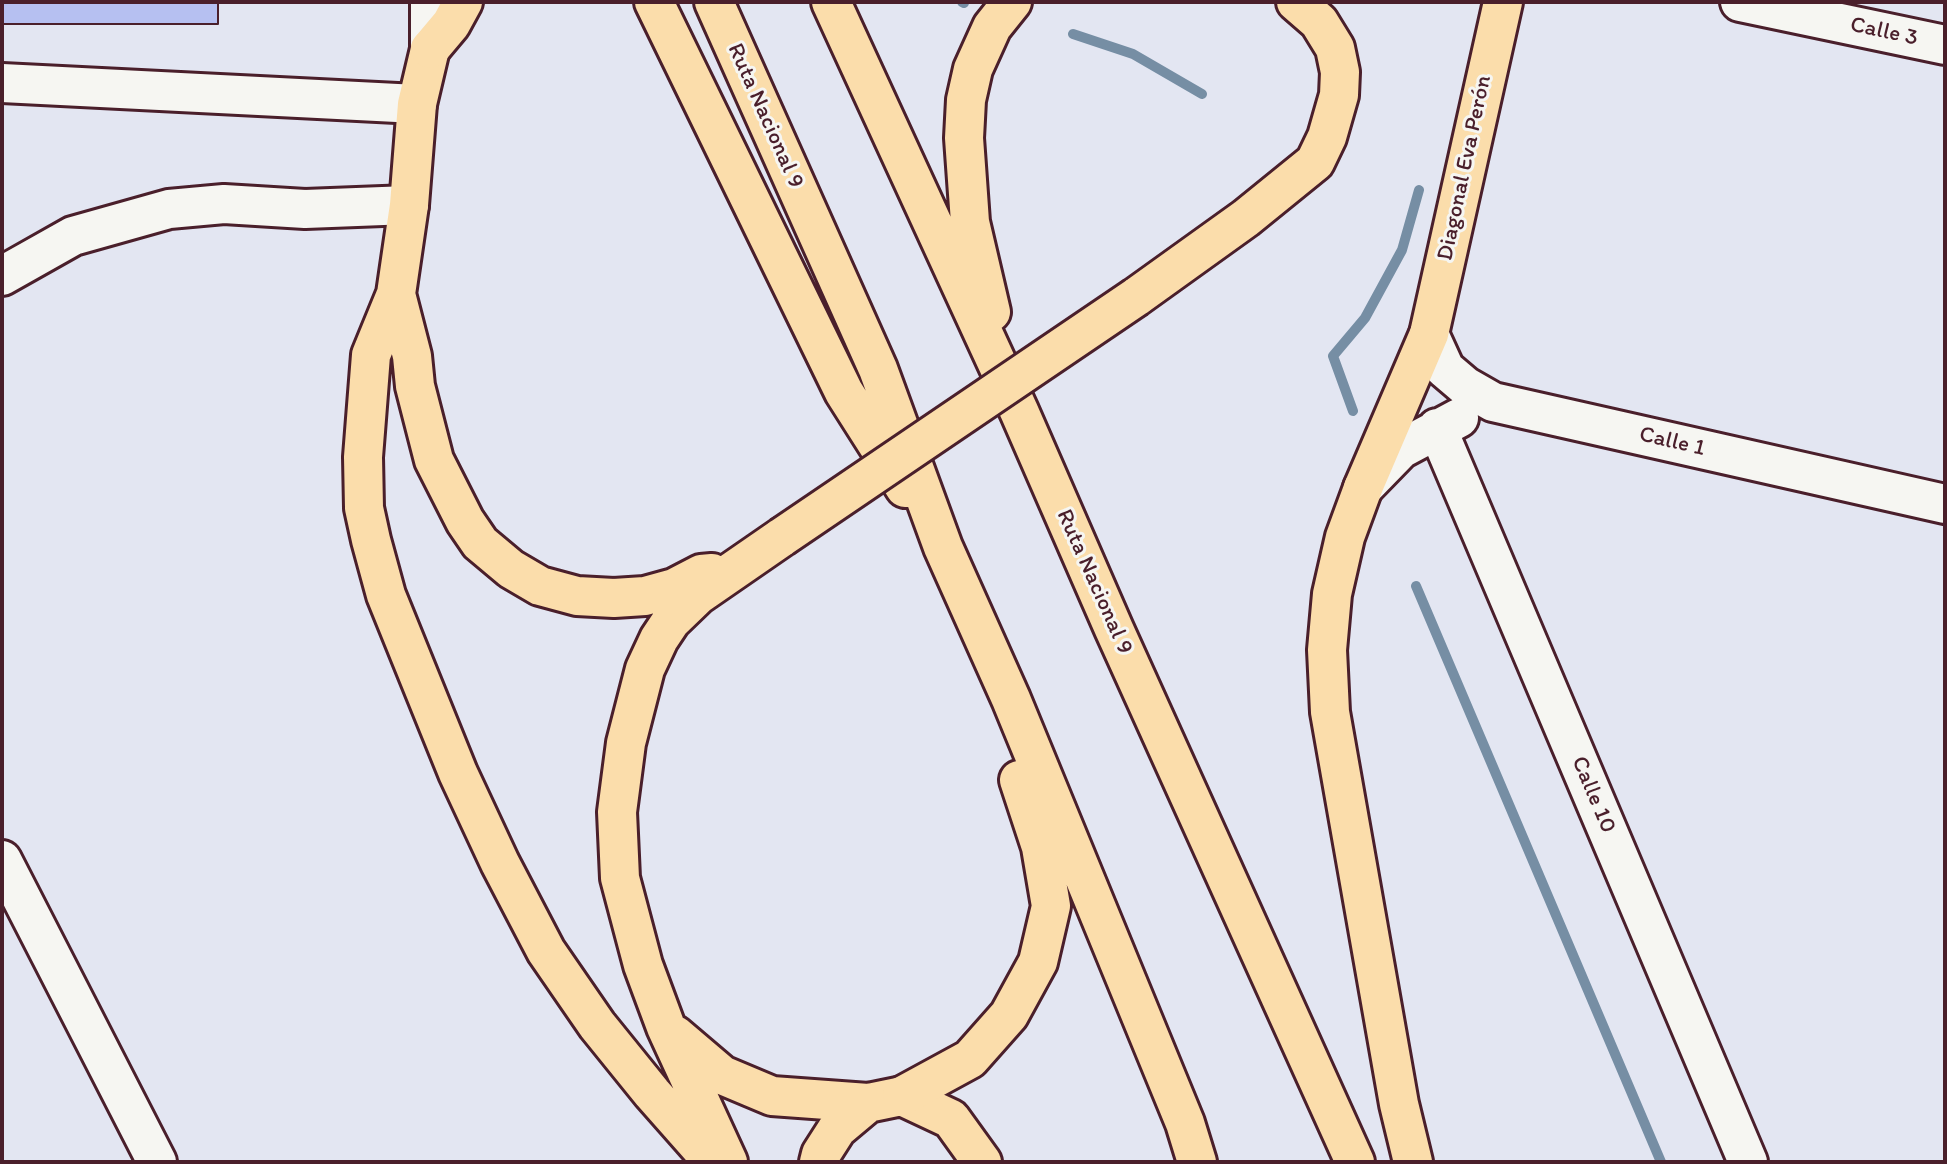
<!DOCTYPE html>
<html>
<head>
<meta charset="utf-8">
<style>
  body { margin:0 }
  #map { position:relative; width:1947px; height:1164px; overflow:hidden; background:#e3e6f2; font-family:Itim,sans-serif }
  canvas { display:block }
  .frame { position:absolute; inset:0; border:4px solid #4a1f2b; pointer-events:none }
</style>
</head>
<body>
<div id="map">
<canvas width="1947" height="1164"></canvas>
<div class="frame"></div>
</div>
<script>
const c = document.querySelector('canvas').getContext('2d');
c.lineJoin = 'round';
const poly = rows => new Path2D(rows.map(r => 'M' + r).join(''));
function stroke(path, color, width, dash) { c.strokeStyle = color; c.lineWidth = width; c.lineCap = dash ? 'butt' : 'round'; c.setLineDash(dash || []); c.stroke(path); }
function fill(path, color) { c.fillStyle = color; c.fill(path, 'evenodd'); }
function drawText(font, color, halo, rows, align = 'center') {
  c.font = font + ' Itim,sans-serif'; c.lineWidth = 6; c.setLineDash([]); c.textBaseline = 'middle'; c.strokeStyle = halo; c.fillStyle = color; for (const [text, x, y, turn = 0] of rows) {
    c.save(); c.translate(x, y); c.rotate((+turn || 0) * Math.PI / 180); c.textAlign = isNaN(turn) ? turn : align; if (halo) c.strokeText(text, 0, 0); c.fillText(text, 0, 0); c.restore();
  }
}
stroke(poly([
  [962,2,964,3],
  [1073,34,1133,54,1202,94],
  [1353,411,1333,356,1365,318,1402,250,1419,190],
  [1416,586,1661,1162]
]), '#768ea4', 10);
const building = poly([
  [2,2,218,2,218,24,2,24,2,2]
]);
fill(building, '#b6c0f1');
stroke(building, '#4a1f2b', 2);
const minor = poly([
  [430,2,430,49],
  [1740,2,1945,45],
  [2,83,417,104],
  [2,276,73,236,169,209,224,204,305,209,409,205],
  [1429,334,1445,369,1465,386,1493,402,1945,504],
  [1437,428,1748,1162],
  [1365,486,1401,449,1459,418],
  [2,860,157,1162]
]);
const major = poly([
  [430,49,417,104,409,205,396,294,371,355,363,457,364,508,371,540,386,595,458,773,500,863,546,951,597,1025,652,1093,713,1162],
  [396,294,412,356,415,386,434,460,465,521,480,543,511,569,540,586,577,596,614,598,645,596,674,588,701,574,712,573],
  [1136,297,1246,218,1315,162,1327,137,1339,95,1340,72,1335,48,1319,22,1296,2],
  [1363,488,1429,334,1503,2],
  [675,1035,722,1075,772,1096,868,1103,902,1096,951,1119,982,1162],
  [728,1162,666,1027,643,965,620,878,617,812,626,743,645,669,659,639,671,621,698,595,782,537],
  [819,1162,821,1154,837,1129,868,1103]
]);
const highway = poly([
  [654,2,844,392,905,488],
  [714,2,878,369,943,547,1011,699,1185,1123,1197,1162],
  [831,2,1019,411,1114,629,1355,1162],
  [430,49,451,24,463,2],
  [991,312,970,222,964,138,966,100,973,69,992,27,1012,2],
  [1363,488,1345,537,1332,594,1327,650,1330,712,1399,1104,1413,1162],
  [902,1096,970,1059,1009,1015,1038,962,1051,906,1041,847,1019,780]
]);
stroke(minor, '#4a1f2b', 44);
stroke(major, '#4a1f2b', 44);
stroke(highway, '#4a1f2b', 44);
stroke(minor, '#f6f6f2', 38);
stroke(major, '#fbddab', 38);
stroke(highway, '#fbddab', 38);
const majorBridge = poly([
  [782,537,1136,297]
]);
stroke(majorBridge, '#4a1f2b', 44, []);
stroke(majorBridge, '#fbddab', 38);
drawText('23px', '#4a1f2b', '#f6f6f2', [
  ["Calle 3",1884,32,12],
  ["Ruta Nacional 9",765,116,66],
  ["Diagonal Eva Perón",1465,168,-78],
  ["Calle 1",1672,442,13],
  ["Ruta Nacional 9",1094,582,66],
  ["Calle 10",1593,795,67]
]);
</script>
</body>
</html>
